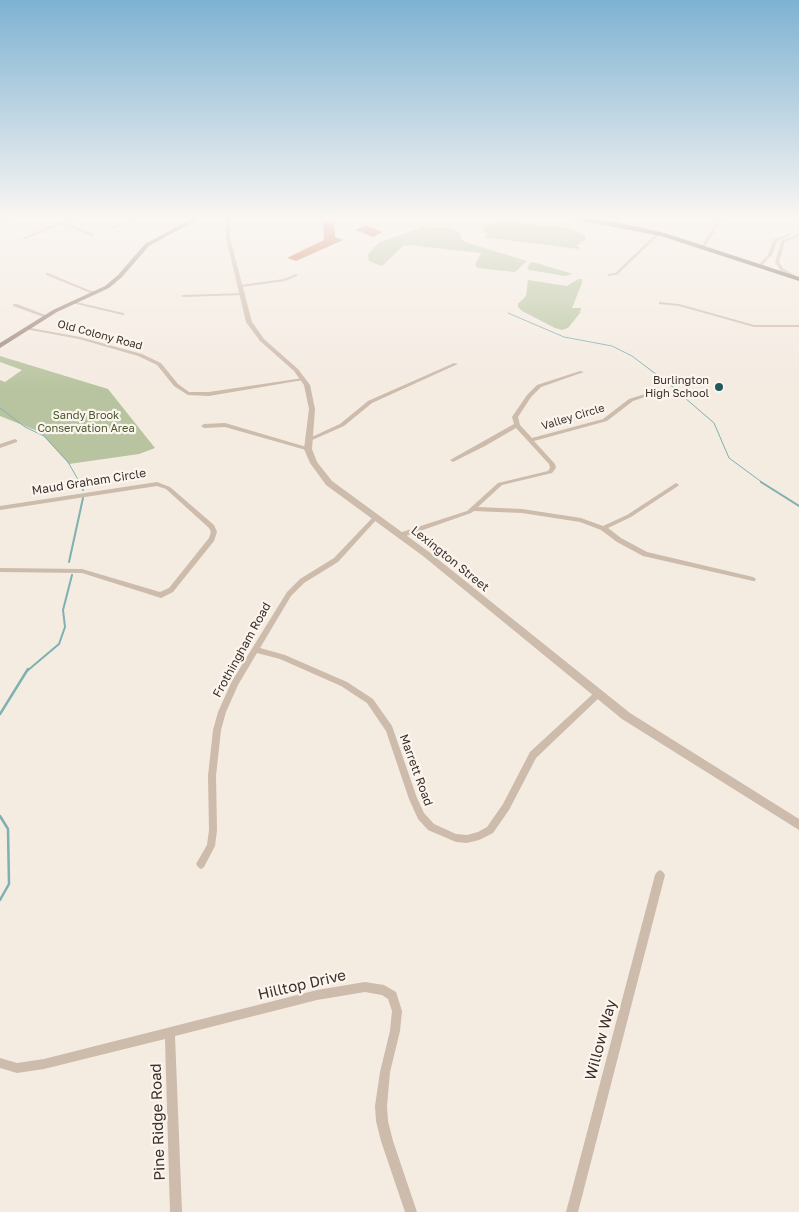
<!DOCTYPE html>
<html>
<head>
<meta charset="utf-8">
<style>
  body { margin:0 }
  canvas { display:block; background:#f4ebe1 }
</style>
</head>
<body>
<canvas width="799" height="1212"></canvas>
<script>
const c = document.querySelector('canvas').getContext('2d');
c.lineJoin = 'round';
function fill(path, color) { c.fillStyle = color; c.fill(path, 'evenodd'); }
const poly = rows => new Path2D(rows.map(r => 'M' + r).join(''));
function stroke(path, color, width, dash) { c.strokeStyle = color; c.lineWidth = width; c.lineCap = dash ? 'butt' : 'round'; c.setLineDash(dash || []); c.stroke(path); }
function drawText(font, color, halo, rows, align = 'center') {
  c.font = font + ' "Golos Text",sans-serif'; c.lineWidth = 4.5; c.setLineDash([]); c.textBaseline = 'middle'; c.strokeStyle = halo; c.fillStyle = color; for (const [text, x, y, turn = 0] of rows) {
    c.save(); c.translate(x, y); c.rotate((+turn || 0) * Math.PI / 180); c.textAlign = isNaN(turn) ? turn : align; if (halo) c.strokeText(text, 0, 0); c.fillText(text, 0, 0); c.restore();
  }
}
fill(poly([
  [507,221,572,229,583,234,586,239,576,246,579,247,579,249,483,237,488,235,483,230,486,225],
  [423,227,451,228,461,234,461,239,468,243,527,261,515,272,478,268,475,265,481,253,409,245,403,246,382,266,369,261,368,254,380,242],
  [531,262,536,263,573,274,565,276,529,270,527,268],
  [578,279,582,279,582,283,572,308,581,308,580,313,568,328,562,330,555,328,522,311,518,307,518,304,526,296,528,280,567,286],
  [0,356,108,389,155,448,139,454,69,464,40,432,0,416,0,380,5,382,22,370,0,362]
]), '#b8c4a0');
stroke(poly([
  [508,313,564,337,612,346,632,356,673,387],
  [677,391,714,423,729,458,763,483],
  [0,408,25,427,44,436,68,462,80,483]
]), '#7fb0b2', 1);
stroke(poly([
  [80,482,83,490],
  [761,482,799,506],
  [69,562,83,498],
  [27,671,59,644,65,627,63,610,72,575]
]), '#7fb0b2', 2);
stroke(poly([
  [0,714,28,669],
  [0,816,8,829,9,884,0,900]
]), '#7fb0b2', 2.5);
fill(poly([
  [323,222,334,222,335,237,343,240,296,261,287,258,324,240],
  [366,225,383,232,373,237,355,230]
]), '#c8694b');
fill(poly([
  [10,218,16,218,4,223,1,222,10,218],
  [70,218,76,218,65,223,94,234,94,236,92,236,62,224,25,239,22,238,70,218],
  [133,218,138,218,111,230,108,229,133,218],
  [619,218,623,218,618,225,616,225,619,218],
  [719,218,723,218,704,248,702,248,701,247,719,218],
  [658,232,661,233,617,275,608,276,608,274,615,273,658,232],
  [788,234,791,235,777,241,772,255,764,263,763,267,761,267,760,263,768,255,774,239,788,234],
  [799,234,799,236,785,242,779,262,783,268,796,276,796,278,795,278,780,270,775,262,782,240,799,234],
  [46,273,48,273,96,293,93,294,46,275,46,273],
  [296,274,298,275,297,276,285,281,241,287,239,286,241,285,284,279,296,274],
  [245,293,245,294,243,295,183,297,181,296,183,295,245,293],
  [72,301,123,313,125,314,123,315,72,303,72,301],
  [659,302,679,304,754,325,799,325,799,327,754,327,679,306,659,304,659,302],
  [13,304,17,304,48,316,44,317,13,306,13,304],
  [25,327,80,337,142,354,161,363,178,384,189,392,209,392,303,378,305,379,303,380,209,396,188,395,174,386,157,365,138,356,79,339,25,329,25,327],
  [454,363,458,364,372,403,344,426,310,441,306,441,305,440,340,424,368,401,454,363],
  [580,371,584,372,541,387,531,397,518,417,520,425,532,438,603,419,629,399,645,394,648,396,633,401,607,421,534,441,555,464,556,468,552,473,502,485,478,507,522,509,581,518,603,526,627,515,676,483,679,485,678,486,631,517,608,528,621,538,647,552,753,577,756,579,755,581,753,581,643,556,617,542,601,530,580,522,522,513,474,511,471,513,403,537,399,537,398,535,399,533,467,511,498,483,548,471,550,468,549,464,516,428,485,446,453,462,450,460,514,424,512,417,527,395,537,385,580,371],
  [225,423,310,448,311,449,310,450,306,450,225,427,204,428,201,426,204,424,225,423],
  [15,439,17,440,17,442,0,448,0,444,15,439],
  [157,482,170,487,214,525,217,532,214,541,173,592,161,598,82,573,0,572,0,568,82,569,160,592,169,588,209,538,211,532,209,528,166,489,157,486,0,510,0,506,157,482],
  [376,515,379,517,378,518,338,562,304,583,291,596,260,648,285,655,347,682,373,699,392,726,417,798,424,813,434,824,456,834,467,835,478,832,487,827,503,804,530,752,595,692,598,691,601,692,602,694,601,696,536,758,509,810,493,833,479,840,467,843,456,842,428,830,418,819,409,799,386,731,367,703,341,686,280,659,257,653,238,685,226,712,221,730,216,776,217,830,215,846,204,867,201,869,198,867,196,864,207,845,209,830,208,776,213,730,218,712,232,681,287,592,300,579,334,558,374,516,376,515],
  [660,870,663,872,665,875,578,1212,566,1212,655,875,657,872,660,870],
  [365,982,384,985,396,992,402,1011,400,1031,390,1072,387,1106,388,1121,393,1141,417,1212,405,1212,381,1141,376,1121,375,1106,380,1072,390,1031,392,1011,388,999,382,995,365,992,317,1000,175,1036,182,1212,170,1212,165,1039,44,1069,17,1073,0,1068,0,1058,17,1063,44,1059,317,990,365,982]
]), '#cdbbac');
fill(poly([
  [227,218,231,218,230,238,252,322,264,339,298,369,310,385,315,409,312,449,317,462,332,481,429,552,630,713,799,819,799,830,622,719,423,556,326,485,310,463,304,449,309,409,304,385,294,371,260,341,246,322,226,238,227,218]
]), '#cdbbac');
fill(poly([
  [193,218,200,218,149,246,122,277,109,288,57,312,0,348,0,343,53,310,105,286,118,275,145,244,193,218]
]), '#a18a7d');
fill(poly([
  [567,218,585,218,616,222,665,233,799,277,799,281,661,236,567,218]
]), '#7d675c');
const sky = c.createLinearGradient(0, 0, 0, 388);
sky.addColorStop(0, '#7eb2d2');
sky.addColorStop(0.56, '#faf6f2');
sky.addColorStop(1, '#faf6f200');
c.fillStyle = sky;
c.fillRect(0, 0, 799, 388);
for (const [x, y, r, color] of [
  [719,387,5,"#1f5a5e"]
]) { const dot = new Path2D(); dot.arc(x, y, r, 0, 2 * Math.PI); c.fillStyle = color; c.fill(dot); stroke(dot, '#fbf5ee', 2); }
drawText('11px', '#3b302b', '#fbf5ee', [
  ["Old Colony Road",100,335,15],
  ["Valley Circle",573,417,-17]
]);
drawText('11px', '#3b302b', '#fbf5ee', [
  ["Burlington",709,381],
  ["High School",709,394]
], 'right');
drawText('11px', '#4a5a2e', '#fbf5ee', [
  ["Sandy Brook",86,416],
  ["Conservation Area",86,429]
]);
drawText('12px', '#3b302b', '#fbf5ee', [
  ["Maud Graham Circle",89,482,-9],
  ["Lexington Street",450,559,39],
  ["Frothingham Road",242,650,-61],
  ["Marrett Road",416,770,70]
]);
drawText('15px', '#3b302b', '#fbf5ee', [
  ["Hilltop Drive",302,985,-13],
  ["Willow Way",601,1040,-75],
  ["Pine Ridge Road",158,1122,-92]
]);
</script>
</body>
</html>
